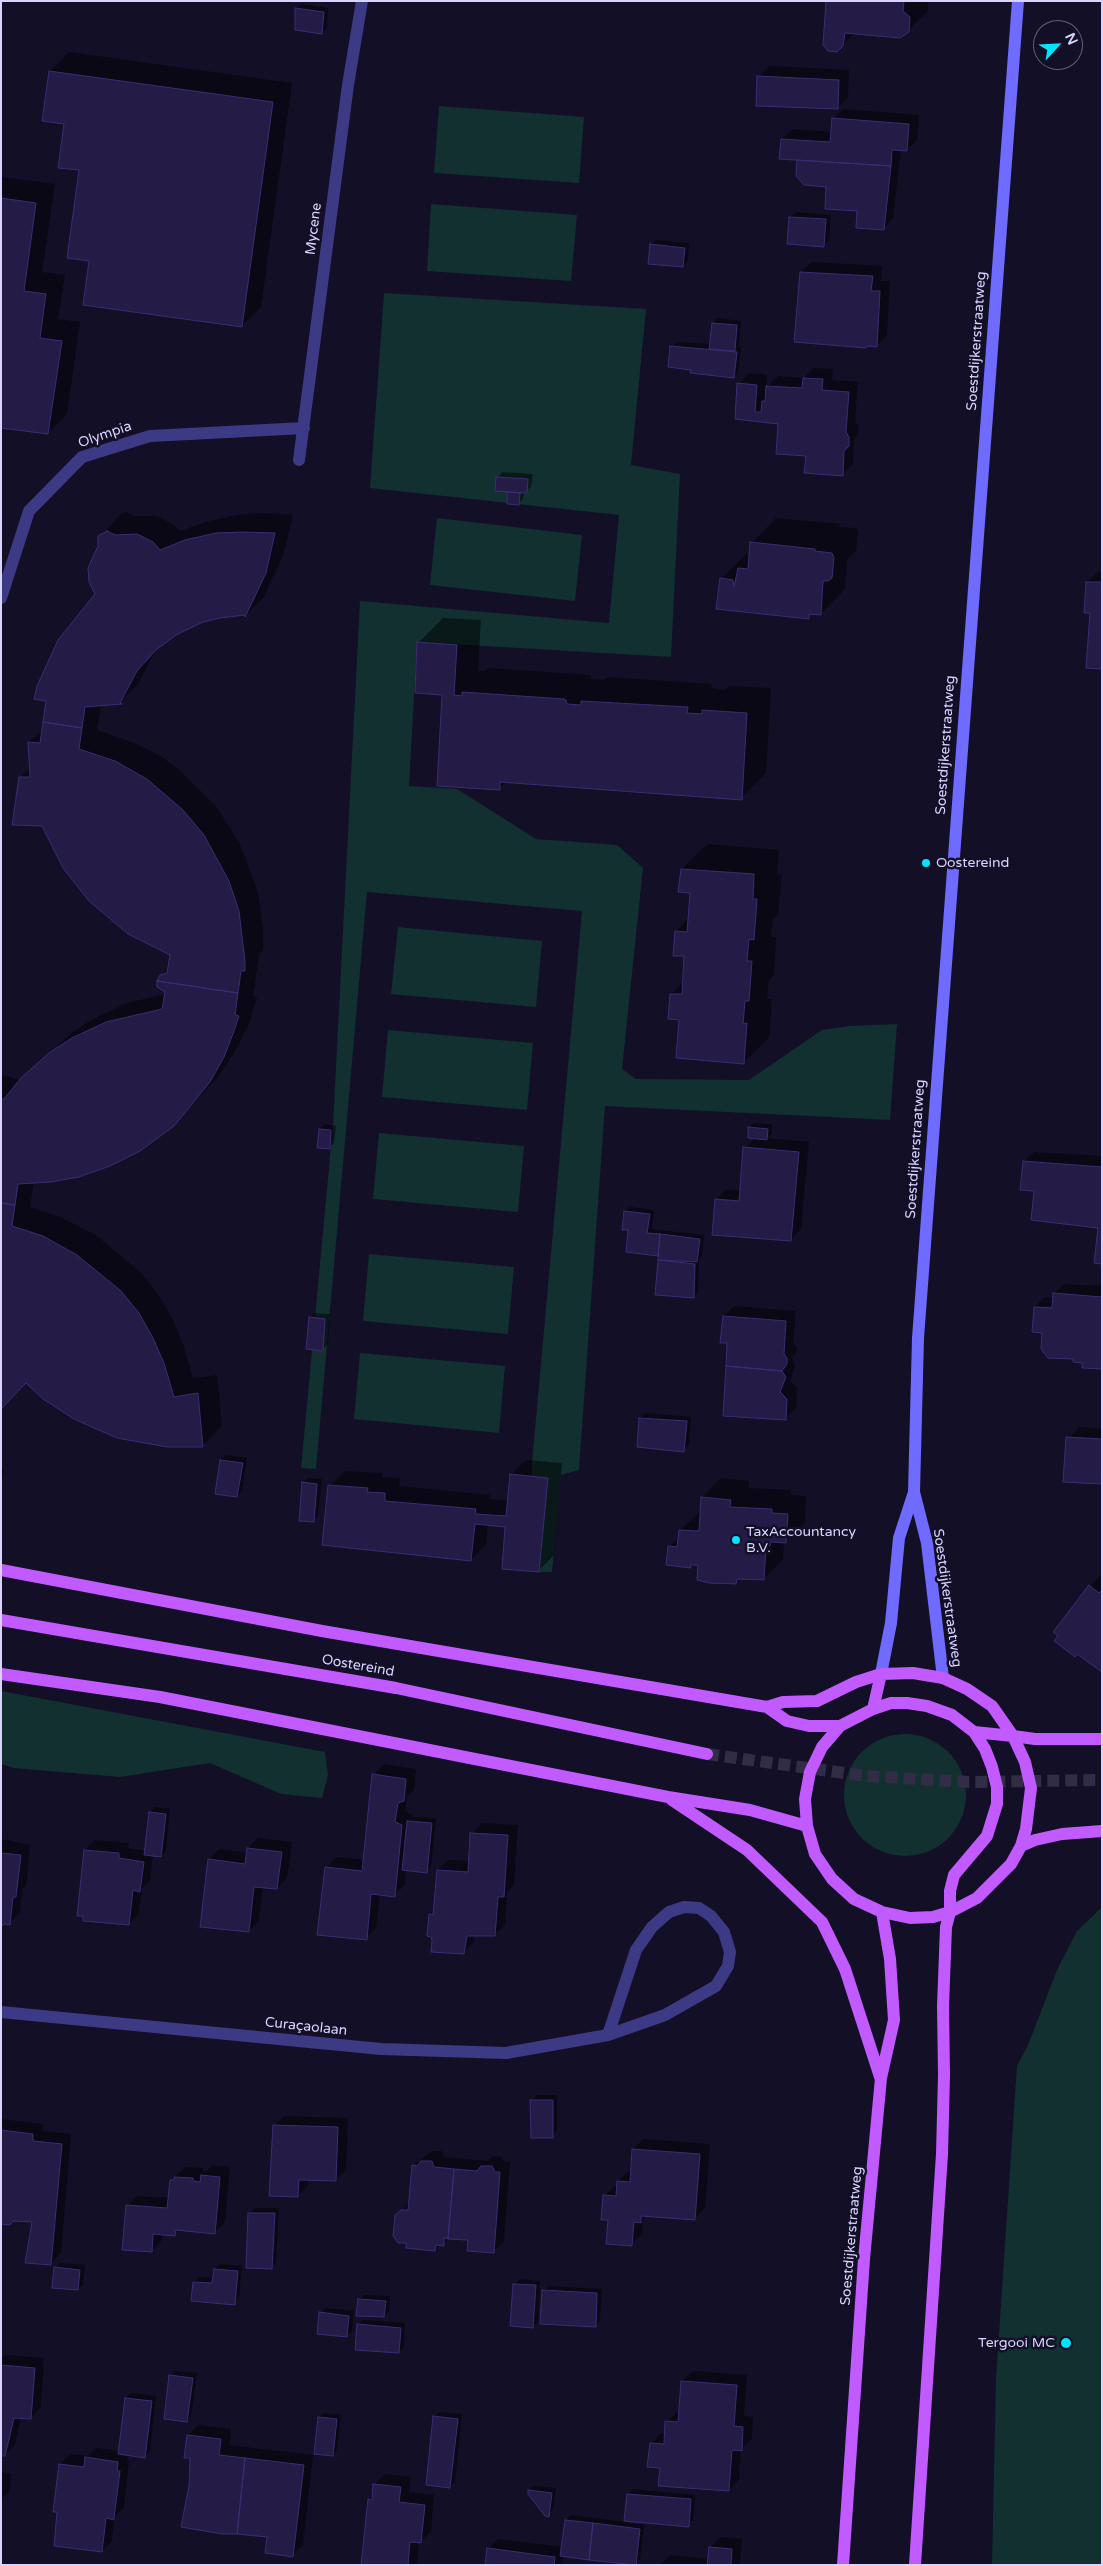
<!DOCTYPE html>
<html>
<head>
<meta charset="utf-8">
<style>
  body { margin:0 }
  #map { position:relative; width:1103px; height:2566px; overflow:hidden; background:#130f26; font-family:"Varela Round",sans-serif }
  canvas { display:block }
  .frame { position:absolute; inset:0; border:2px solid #d9d4ff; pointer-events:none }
  .north { position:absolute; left:1033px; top:20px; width:50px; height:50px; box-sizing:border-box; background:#130f26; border:1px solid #625e7d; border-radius:50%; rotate:65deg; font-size:14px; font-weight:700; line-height:20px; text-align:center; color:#d9d4ff }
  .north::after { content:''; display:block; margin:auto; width:18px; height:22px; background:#00e5ff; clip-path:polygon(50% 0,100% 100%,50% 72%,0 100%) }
</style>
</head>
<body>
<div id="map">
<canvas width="1103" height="2566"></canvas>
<div class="frame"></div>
<div class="north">N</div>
</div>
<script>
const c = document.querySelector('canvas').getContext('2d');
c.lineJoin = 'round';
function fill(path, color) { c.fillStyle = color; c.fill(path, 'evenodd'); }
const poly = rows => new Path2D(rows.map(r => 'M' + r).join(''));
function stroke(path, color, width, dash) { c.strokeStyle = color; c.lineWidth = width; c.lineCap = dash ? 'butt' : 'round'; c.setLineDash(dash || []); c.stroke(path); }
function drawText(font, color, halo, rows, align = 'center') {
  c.font = font + ' "Varela Round",sans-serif'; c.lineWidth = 5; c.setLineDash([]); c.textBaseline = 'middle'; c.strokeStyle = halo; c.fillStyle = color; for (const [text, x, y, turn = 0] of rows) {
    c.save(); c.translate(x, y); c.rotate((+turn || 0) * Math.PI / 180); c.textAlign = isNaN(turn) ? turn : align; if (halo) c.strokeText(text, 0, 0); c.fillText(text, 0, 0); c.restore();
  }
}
fill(poly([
  [439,106,584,117,579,183,434,173],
  [431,204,577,215,571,281,427,271],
  [384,293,646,309,631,465,680,474,671,657,417,642,409,786,457,789,536,839,617,845,643,868,622,1069,636,1079,749,1080,822,1030,850,1026,897,1024,890,1120,605,1106,579,1470,561,1475,552,1572,539,1572,548,1478,532,1476,532,1463,582,911,367,892,316,1469,301,1468,333,1125,360,601,609,623,619,515,370,488],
  [437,518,582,535,575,601,430,585],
  [398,927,542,941,536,1007,391,994],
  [388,1030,533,1043,527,1110,382,1097],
  [379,1133,524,1146,518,1212,373,1199],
  [369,1254,514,1267,508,1334,363,1321],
  [360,1353,505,1366,499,1433,354,1419],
  [1,1691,325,1752,328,1775,322,1798,281,1794,210,1763,120,1777,14,1768,1,1764],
  '844 1795a61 61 0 1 1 122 0a61 61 0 1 1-122 0Z',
  [1102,1907,1102,2565,992,2565,996,2379,1017,2066,1028,2045,1057,1970,1077,1931]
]), '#12302f');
fill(poly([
  [827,1,928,1,928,11,908,30,855,33,842,45],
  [301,4,328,8,327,28,322,33,296,9],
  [69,52,292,83,261,307,242,326,91,260,81,169,50,71],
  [769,66,849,70,848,97,837,108,759,77],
  [843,109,919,115,917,140,907,150,901,150,893,218,883,229,828,186,782,139,792,129,832,132,833,119],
  [1,177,55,184,42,272,65,275,58,319,80,322,67,414,48,433,1,427],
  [795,212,831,215,829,240,824,245,790,217],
  [656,240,689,243,688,261,683,266,651,245],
  [812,262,882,266,881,281,890,281,887,335,876,346,801,272],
  [718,318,741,321,739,346,741,347,738,372,733,377,693,368,672,347,677,342,711,344,713,323],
  [814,368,833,369,832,380,858,382,855,421,859,427,858,435,854,439,853,464,842,475,808,455,780,422,736,418,739,384,749,373,767,375,766,388,778,376,804,378],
  [502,472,533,474,531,487,524,492,523,499,518,504,508,503,508,491,498,477],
  [127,512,134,516,157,516,172,524,180,531,206,522,236,515,263,513,293,515,284,553,264,597,246,615,206,620,179,631,165,641,156,650,138,684,119,703,101,704,97,730,134,743,159,755,178,769,215,805,240,844,258,892,263,928,263,950,259,954,253,996,257,997,249,1024,234,1053,218,1077,173,1125,34,1182,30,1207,63,1218,97,1236,140,1272,158,1294,172,1318,183,1344,193,1378,217,1375,222,1426,203,1445,26,1381,1,1407,1,1075,22,1080,70,1034,93,1019,127,1003,166,994,161,976,170,967,171,955,20,778,30,768,29,742,44,728,96,594,98,539,121,514],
  [776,518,840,524,839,527,856,528,858,532,856,551,847,560,845,589,820,614,813,613,808,617,717,607,721,579,746,554,751,555,752,543],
  [1098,572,1102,572,1102,668,1087,582],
  [443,618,481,620,478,671,485,671,488,668,591,675,591,679,604,680,608,677,712,684,711,688,725,690,729,686,771,688,766,773,741,798,507,781,499,789,444,694,418,643],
  [707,844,779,850,777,874,782,875,778,914,773,919,771,937,776,937,774,975,769,980,767,999,772,999,769,1038,744,1062,681,1019,671,994,684,982,686,955,676,931,689,918,691,892,682,869],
  [754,1123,772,1124,772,1134,767,1138,809,1142,801,1229,791,1240,716,1200,726,1189,741,1191,745,1148,755,1138,749,1128],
  [325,1124,336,1126,334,1143,329,1148,320,1129],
  [1034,1152,1102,1156,1102,1262,1099,1227,1036,1190,1024,1162],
  [630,1207,654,1210,652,1229,704,1235,702,1256,699,1259,698,1292,693,1297,657,1294,659,1255,628,1251,629,1229,625,1212],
  [1065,1284,1102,1286,1102,1368,1075,1358,1043,1332,1035,1307,1045,1297,1054,1298,1054,1294],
  [1043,1306,1059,1307,1059,1310,1043,1309],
  [734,1306,796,1311,793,1343,797,1347,797,1352,792,1357,795,1366,790,1381,797,1388,796,1408,785,1419,729,1342,724,1316],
  [315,1313,330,1314,328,1344,323,1349,310,1318],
  [645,1413,691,1417,689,1445,684,1450,640,1418],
  [1079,1427,1102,1429,1102,1483,1069,1438],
  [226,1455,247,1458,242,1491,237,1496,221,1460],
  [526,1460,562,1463,554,1555,539,1570,506,1526,488,1524,486,1545,471,1560,330,1486,345,1471,382,1473,382,1477,400,1478,399,1486,490,1495,490,1499,509,1501,511,1475],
  [1,1470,4,1470,1,1488],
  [308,1478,322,1479,318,1516,313,1521,303,1483],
  [721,1478,749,1481,749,1488,791,1490,791,1495,806,1496,805,1523,784,1542,783,1560,763,1579,740,1578,736,1583,699,1564,690,1566,669,1547,680,1536,680,1530,701,1511,702,1498],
  [1100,1576,1102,1577,1102,1671,1090,1586],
  [384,1764,416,1769,414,1790,407,1797,405,1811,412,1814,412,1817,436,1818,431,1866,426,1871,406,1870,405,1885,394,1895,380,1894,376,1928,366,1938,326,1868,337,1857,364,1860,374,1775],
  [155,1807,170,1809,166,1851,161,1856,153,1855,150,1880,142,1888,139,1914,128,1924,85,1850,95,1840,129,1843,128,1848,146,1851,150,1812],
  [482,1823,518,1825,514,1885,507,1892,505,1925,494,1935,475,1935,474,1942,463,1953,434,1939,430,1915,434,1910,438,1870,448,1860,470,1861,472,1834],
  [258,1838,292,1842,287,1878,277,1888,263,1887,259,1921,249,1931,209,1860,219,1849,248,1853,248,1848],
  [1,1839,30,1845,26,1886,22,1889,20,1913,9,1923,4,1923,1,1925],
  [537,2095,557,2095,557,2131,552,2136,532,2100],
  [284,2116,348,2118,346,2170,335,2180,308,2179,308,2186,298,2196,274,2126],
  [1,2119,43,2124,43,2131,71,2134,61,2253,50,2264,33,2221,14,2219,1,2222],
  [643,2139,710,2144,705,2208,695,2219,647,2215,643,2219,642,2234,631,2244,609,2219,604,2196,615,2186,618,2186,618,2181,629,2171,632,2171,633,2150],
  [432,2151,442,2151,444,2157,488,2161,493,2156,502,2157,505,2162,510,2162,504,2241,493,2252,470,2239,450,2238,435,2250,407,2242,396,2215,410,2203,413,2166],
  [212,2165,230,2167,225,2222,215,2232,180,2229,175,2234,162,2234,162,2240,152,2251,127,2206,137,2196,170,2198,172,2180,182,2170,186,2167,203,2168,203,2171,206,2172],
  [255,2208,279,2208,276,2263,271,2268,250,2213],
  [60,2263,85,2265,83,2284,78,2289,55,2268],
  [220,2264,242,2266,239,2298,234,2303,194,2282,199,2277,214,2278,215,2269],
  [520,2279,540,2281,538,2321,533,2326,515,2284],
  [548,2286,602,2289,600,2321,595,2326,544,2291],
  [364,2295,390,2296,389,2311,384,2316,359,2300],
  [325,2308,354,2311,352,2331,347,2336,320,2313],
  [363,2320,405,2323,404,2347,399,2352,358,2325],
  [5,2355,44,2358,41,2407,31,2418,21,2417,15,2444,5,2455,1,2454,1,2359],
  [175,2371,197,2373,191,2416,186,2421,170,2376],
  [693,2371,747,2375,744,2416,753,2417,752,2439,741,2449,739,2479,729,2490,661,2467,651,2444,661,2433,666,2434,667,2422,677,2412,680,2412,682,2381],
  [131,2393,156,2396,150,2451,145,2456,128,2454,127,2461,129,2461,124,2508,115,2516,112,2541,102,2551,60,2464,71,2454,88,2456,96,2448,120,2451,126,2398],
  [439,2412,462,2414,455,2482,450,2487,434,2417],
  [324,2413,341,2415,337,2450,332,2455,319,2418],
  [198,2425,231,2429,229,2445,313,2455,303,2545,292,2555,268,2536,190,2486,191,2457,188,2435],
  [1,2472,11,2474,10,2491,1,2499],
  [385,2474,411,2477,409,2492,434,2495,431,2532,419,2542,417,2565,362,2565,369,2500,373,2495,375,2484],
  [534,2486,556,2488,553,2510,548,2515,529,2491],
  [633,2489,695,2495,693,2520,688,2525,630,2521,629,2523,644,2525,640,2559,635,2564,564,2555,562,2565,486,2565,488,2549,498,2539,563,2547,566,2520,571,2515,625,2522,628,2494],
  [721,2537,742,2539,740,2565,660,2565,670,2555,709,2559,711,2547]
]), '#0007');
const building = poly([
  [826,1,904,1,903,11,910,17,909,32,900,38,845,33,843,46,837,52,828,51,823,45,826,1],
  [295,8,324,12,322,34,295,30,295,8],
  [49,71,273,102,242,327,83,305,89,261,67,258,79,170,58,168,64,124,42,121,49,71],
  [757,76,839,80,838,109,756,106,757,76],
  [832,118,909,124,907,151,892,150,891,166,779,159,781,139,830,142,832,118],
  [797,160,891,166,884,230,856,228,857,211,825,209,826,187,804,185,796,176,797,160],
  [1,198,36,203,24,291,46,294,40,338,62,341,48,434,1,428,1,198],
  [789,217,826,219,824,247,787,244,789,217],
  [650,244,685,248,683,267,648,264,650,244],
  [800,272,873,276,871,291,880,291,877,347,867,346,866,348,794,342,800,272],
  [712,323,737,325,735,351,709,349,712,323],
  [670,346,737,352,734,378,690,373,691,370,668,367,670,346],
  [803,378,823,379,822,390,849,392,846,432,849,437,849,446,844,451,843,476,804,473,806,456,776,454,778,424,735,419,737,383,757,385,755,412,761,412,762,401,765,401,766,386,802,388,803,378],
  [496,477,528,479,527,493,495,491,496,477],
  [507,492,520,493,519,505,507,504,507,492],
  [107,531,115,535,137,534,153,542,160,550,185,540,216,533,243,532,275,533,266,573,245,617,245,615,220,618,203,622,176,635,156,650,137,671,120,703,122,704,85,707,82,728,43,722,46,701,34,699,37,686,58,640,95,594,89,582,88,568,98,546,98,536,107,531],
  [750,542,815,549,815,551,832,553,834,558,832,578,828,581,823,581,821,615,809,614,809,619,716,609,720,578,733,580,734,587,738,568,748,569,750,542],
  [1086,582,1102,582,1102,669,1086,668,1090,613,1084,613,1086,582],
  [417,642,457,645,454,695,462,696,462,692,564,699,566,700,567,704,581,705,581,701,688,707,687,713,702,714,702,710,747,713,742,800,500,782,500,790,437,786,442,695,415,693,417,642],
  [43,722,82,728,79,749,115,761,147,779,183,810,204,835,229,881,239,911,245,961,245,971,241,971,238,993,157,981,160,975,167,973,170,955,128,934,89,901,63,868,42,826,12,825,19,777,30,777,28,742,40,743,43,722],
  [681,869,754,874,753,899,757,899,754,940,749,939,747,961,752,961,749,1001,745,1001,743,1024,747,1023,744,1064,676,1058,679,1020,668,1019,670,994,682,994,684,956,673,956,675,931,687,932,690,893,678,892,681,869],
  [157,981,238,993,235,1015,239,1016,234,1031,224,1057,210,1082,174,1126,140,1151,110,1166,79,1177,51,1182,18,1184,15,1205,1,1203,1,1099,4,1099,21,1078,49,1053,72,1038,106,1022,162,1009,165,992,157,987,157,981],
  [748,1127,768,1129,767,1140,748,1138,748,1127],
  [319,1129,331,1130,330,1149,317,1148,319,1129],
  [743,1147,799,1152,791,1241,712,1235,715,1199,739,1201,743,1147],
  [1023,1161,1102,1167,1102,1264,1094,1263,1098,1228,1031,1220,1034,1191,1020,1190,1023,1161],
  [1,1203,15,1205,12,1226,43,1236,77,1255,121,1291,139,1313,153,1338,164,1363,174,1397,198,1393,203,1447,167,1447,117,1438,74,1419,43,1399,26,1383,1,1409,1,1203],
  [624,1211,650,1214,647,1233,660,1234,658,1256,626,1252,628,1230,622,1230,624,1211],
  [660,1234,700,1239,697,1262,658,1260,660,1234],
  [658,1260,695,1264,694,1298,655,1295,658,1260],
  [1053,1293,1102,1297,1102,1369,1082,1368,1082,1363,1073,1362,1073,1359,1048,1358,1041,1349,1042,1333,1032,1332,1034,1307,1052,1308,1053,1293],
  [723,1316,786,1321,784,1354,787,1358,787,1364,782,1371,726,1366,727,1343,720,1343,723,1316],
  [309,1317,325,1319,323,1351,306,1349,309,1317],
  [726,1366,782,1371,786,1377,780,1392,787,1399,786,1420,723,1416,726,1366],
  [639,1418,687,1421,684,1452,637,1447,639,1418],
  [1066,1437,1102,1439,1102,1484,1063,1482,1066,1437],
  [220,1460,243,1463,237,1497,215,1494,220,1460],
  [510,1474,548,1478,539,1572,502,1569,505,1527,475,1524,471,1561,322,1545,328,1485,368,1488,367,1492,385,1493,385,1501,476,1509,475,1514,506,1516,510,1474],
  [302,1482,317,1484,314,1522,299,1521,302,1482],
  [701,1497,731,1500,730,1507,772,1509,772,1513,788,1514,786,1543,771,1542,770,1546,766,1547,764,1580,737,1579,736,1584,709,1583,697,1580,698,1565,690,1565,691,1568,666,1565,668,1546,677,1547,679,1530,699,1531,701,1497],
  [1089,1585,1099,1593,1102,1590,1102,1672,1077,1654,1075,1657,1054,1641,1058,1636,1053,1632,1089,1585],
  [372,1774,406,1779,404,1801,398,1803,395,1822,402,1825,395,1897,371,1894,367,1940,317,1935,325,1867,362,1871,372,1774],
  [149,1812,166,1814,161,1857,144,1855,149,1812],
  [407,1821,432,1823,427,1873,402,1870,407,1821],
  [470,1833,508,1835,504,1897,498,1897,495,1936,467,1936,464,1954,431,1952,432,1940,431,1937,427,1936,429,1914,433,1915,437,1870,468,1872,470,1833],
  [247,1848,282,1852,277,1889,254,1887,249,1932,200,1927,208,1859,245,1864,247,1848],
  [84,1850,119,1853,119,1858,144,1862,140,1892,133,1890,129,1925,83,1921,83,1916,77,1916,84,1850],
  [1,1853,21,1855,16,1897,13,1897,10,1925,4,1924,1,1927,1,1853],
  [530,2100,553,2100,553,2138,531,2138,530,2100],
  [273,2125,338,2127,336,2181,299,2180,298,2197,269,2196,273,2125],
  [1,2130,33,2134,33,2141,62,2144,51,2265,25,2263,32,2222,13,2221,10,2225,1,2224,1,2130],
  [632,2149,700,2154,695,2220,641,2216,641,2223,634,2222,632,2246,606,2244,608,2220,601,2220,603,2195,616,2196,617,2181,630,2182,632,2149],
  [421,2161,432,2161,434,2167,454,2169,448,2239,444,2238,444,2246,436,2245,435,2251,406,2248,406,2243,398,2243,393,2236,395,2215,401,2210,408,2210,412,2165,417,2166,421,2161],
  [481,2166,492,2166,495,2172,500,2172,494,2253,467,2251,468,2240,448,2239,454,2169,477,2171,481,2166],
  [201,2175,220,2177,215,2234,176,2230,175,2236,153,2234,152,2252,122,2250,126,2205,167,2208,170,2180,174,2180,174,2177,193,2178,193,2181,200,2182,201,2175],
  [248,2213,275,2213,272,2269,246,2268,248,2213],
  [54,2267,80,2270,78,2290,52,2288,54,2267],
  [214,2269,238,2271,235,2305,191,2301,193,2282,212,2283,214,2269],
  [513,2284,536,2285,533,2328,510,2326,513,2284],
  [542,2290,597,2293,596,2327,540,2324,542,2290],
  [358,2299,386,2301,384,2317,356,2316,358,2299],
  [319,2312,349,2316,347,2337,317,2334,319,2312],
  [357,2324,401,2328,399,2353,355,2350,357,2324],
  [1,2365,35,2368,31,2419,14,2418,5,2456,1,2456,1,2365],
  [169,2375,193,2378,187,2422,164,2419,169,2375],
  [681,2381,737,2385,734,2426,743,2427,742,2451,732,2450,729,2491,658,2486,660,2468,647,2467,650,2443,664,2444,665,2421,678,2422,681,2381],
  [125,2398,152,2401,145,2458,118,2454,125,2398],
  [433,2416,458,2419,450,2488,426,2485,433,2416],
  [318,2417,337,2419,333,2456,314,2454,318,2417],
  [187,2435,221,2439,219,2455,245,2458,237,2534,222,2534,181,2527,189,2486,190,2458,184,2458,187,2435],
  [85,2457,118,2462,117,2471,120,2471,114,2518,114,2520,106,2518,102,2552,54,2546,57,2512,53,2512,59,2464,84,2467,85,2457],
  [245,2458,304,2465,293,2557,265,2553,267,2537,237,2534,245,2458],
  [373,2484,401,2487,399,2502,425,2505,421,2543,410,2542,408,2565,361,2565,368,2499,372,2500,373,2484],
  [528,2490,552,2493,549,2517,545,2516,528,2494,528,2490],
  [627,2494,691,2499,689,2527,624,2521,627,2494],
  [565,2520,593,2523,589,2560,560,2556,565,2520],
  [593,2523,640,2529,636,2565,589,2560,593,2523],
  [709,2547,732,2549,731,2565,707,2565,709,2547],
  [487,2548,555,2557,554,2565,485,2565,487,2548]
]);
fill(building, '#241b47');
stroke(building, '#3b2d73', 1);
stroke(poly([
  [707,1754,866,1776,969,1782,1102,1780]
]), '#312d47', 12, [12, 6]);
stroke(poly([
  [299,460,348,85,362,1],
  [1,598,29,511,82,457,150,436,304,428],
  [1,2012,381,2049,506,2053,608,2035,665,2015,716,1986,728,1966,730,1952,724,1932,711,1916,699,1908,684,1907,669,1912,652,1927,636,1950,608,2035]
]), '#3d3a85', 12);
stroke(poly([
  [881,1674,891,1623,899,1538,914,1492],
  [943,1678,927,1543,914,1492,918,1338,1018,1]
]), '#6f6bff', 12);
stroke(poly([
  [1,1570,322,1631,767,1707,787,1721,809,1726,840,1726],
  [1,1620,396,1688,707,1754],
  [1,1674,160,1697,668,1797,750,1810,807,1826],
  [767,1707,783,1702,817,1701,856,1682,881,1674,913,1673,943,1678,967,1689,992,1706,1013,1736,1025,1762,1031,1788,1026,1829,1021,1846,1011,1864,977,1898,950,1912,933,1917,910,1918,882,1912,854,1899,832,1879,815,1854,807,1826,805,1799,810,1772,822,1747,840,1726,873,1709,891,1703,907,1703,927,1706,952,1715,974,1732,1013,1736,1035,1739,1102,1739],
  [873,1709,881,1674],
  [672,1800,747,1850,822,1922,845,1969,880,2077],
  [1021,1846,1035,1840,1062,1834,1102,1831],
  [843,2565,864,2259,881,2078,894,2020,890,1959,882,1912],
  [915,2565,942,2154,944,2075,943,2006,946,1927,950,1912,950,1891,954,1875,987,1836,997,1804,997,1787,992,1767,985,1749,974,1732]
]), '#c25bff', 12);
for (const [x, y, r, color] of [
  [926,863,5,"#00e5ff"],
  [736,1540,5,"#00e5ff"],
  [1066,2343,6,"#00e5ff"]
]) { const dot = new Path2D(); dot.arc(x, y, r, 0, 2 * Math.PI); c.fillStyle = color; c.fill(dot); stroke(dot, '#130f26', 2); }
drawText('14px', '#d9d4ff', '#130f26', [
  ["Mycene",314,229,-83],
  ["Soestdijkerstraatweg",977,341,-86],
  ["Olympia",105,435,-19],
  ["Soestdijkerstraatweg",946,745,-86],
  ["Soestdijkerstraatweg",916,1149,-86],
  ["Soestdijkerstraatweg",947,1598,82],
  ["Oostereind",358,1666,10],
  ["Curaçaolaan",306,2027,6],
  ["Soestdijkerstraatweg",852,2236,-85]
]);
drawText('14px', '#d9d4ff', '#130f26', [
  ["Oostereind",936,863],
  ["TaxAccountancy",746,1532],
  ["B.V.",746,1548],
  ["Tergooi MC",1055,2343,"right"]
], 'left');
</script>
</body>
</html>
